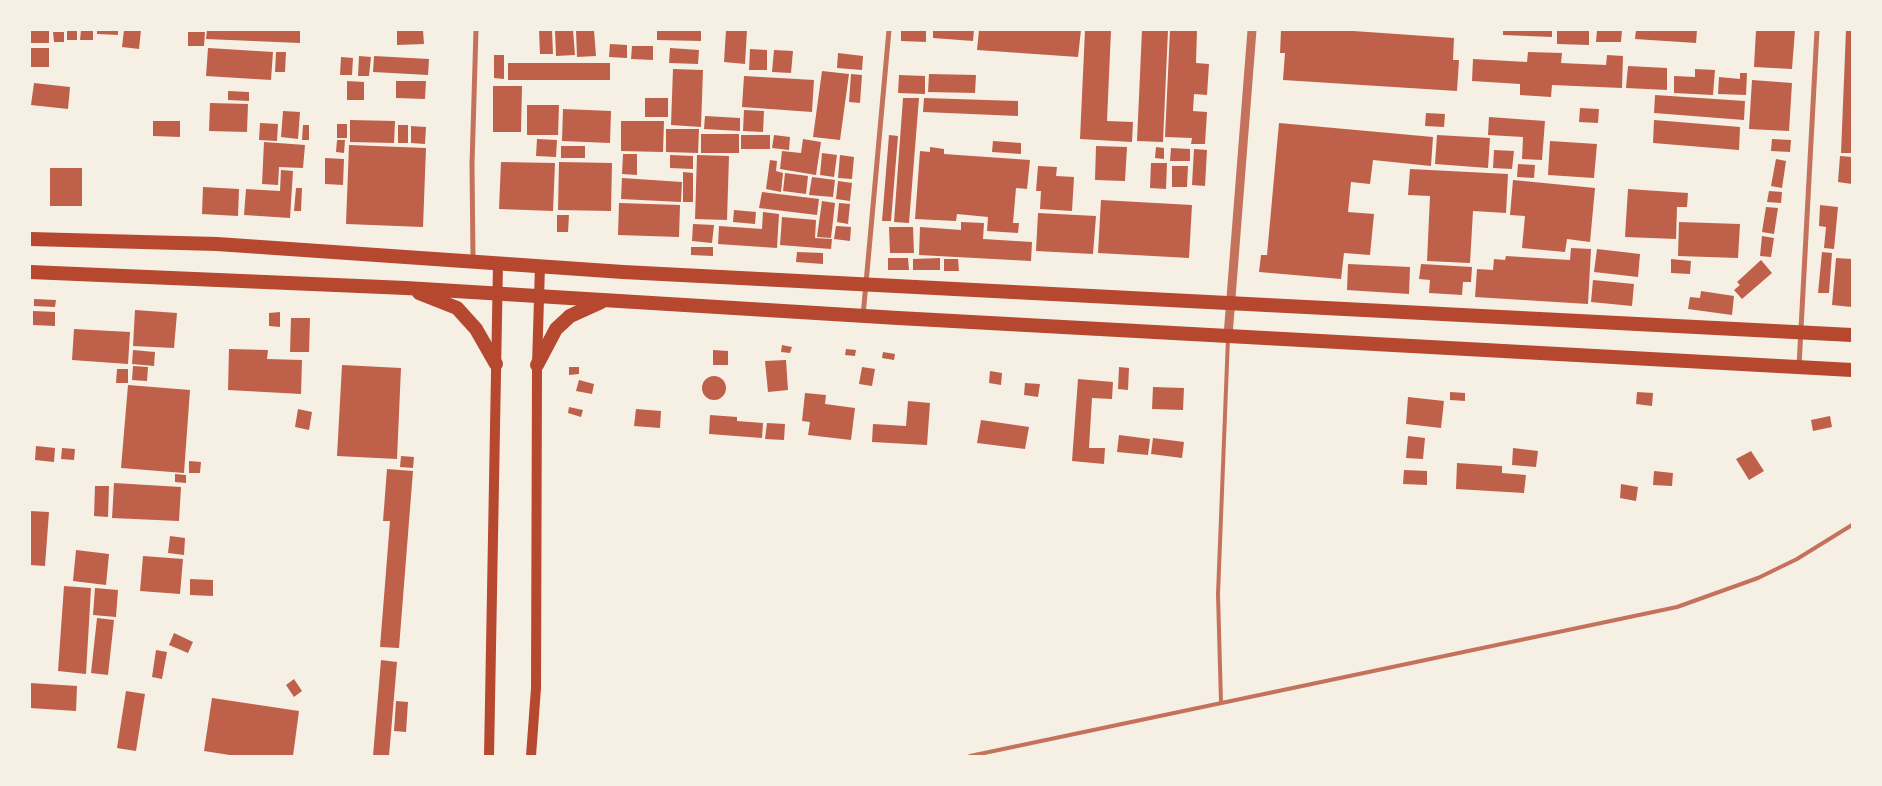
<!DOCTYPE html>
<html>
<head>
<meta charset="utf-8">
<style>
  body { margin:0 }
  #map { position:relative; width:1882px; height:786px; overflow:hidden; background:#f6efe4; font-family:"Source Sans 3",sans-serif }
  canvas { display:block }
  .frame { position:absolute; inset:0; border:31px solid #f6efe4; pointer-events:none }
</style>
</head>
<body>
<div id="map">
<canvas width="1882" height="786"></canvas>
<div class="frame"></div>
</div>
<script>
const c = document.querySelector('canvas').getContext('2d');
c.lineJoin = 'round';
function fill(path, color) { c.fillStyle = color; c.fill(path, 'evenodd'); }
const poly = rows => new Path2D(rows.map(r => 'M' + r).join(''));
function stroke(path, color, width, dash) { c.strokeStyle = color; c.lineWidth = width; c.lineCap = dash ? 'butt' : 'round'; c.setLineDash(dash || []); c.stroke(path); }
fill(poly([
  [30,30,49,30,49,43,30,43],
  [67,30,77,30,77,40,67,40],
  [81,30,93,30,93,40,80,40],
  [97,30,118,30,118,35,97,34],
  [124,30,141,30,139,49,122,47],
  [207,30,300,30,300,43,206,39],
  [397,30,423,30,424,44,397,45],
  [539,30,552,30,553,54,540,54],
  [555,30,573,30,575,55,556,56],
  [576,30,594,30,596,56,577,57],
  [657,30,701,30,701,41,657,40],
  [726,30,747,30,745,64,724,62],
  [901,30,926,30,926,42,901,41],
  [933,30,974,30,973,41,933,38],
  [979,30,1081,30,1078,57,977,50],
  [1085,30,1111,30,1107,121,1133,122,1132,142,1080,139],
  [1142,30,1168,30,1163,142,1137,141],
  [1170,30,1197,30,1196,63,1209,64,1207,95,1194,94,1193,111,1207,112,1205,144,1191,144,1192,138,1165,137],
  [1281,30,1339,30,1454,38,1453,60,1459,60,1457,91,1283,80,1285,53,1280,53],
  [1503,30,1552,30,1552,37,1503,35],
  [1557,30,1589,30,1589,45,1557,44],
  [1597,30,1622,30,1621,42,1596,42],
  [1636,30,1697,30,1696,43,1635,39],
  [1756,30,1795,30,1792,69,1754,67],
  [1846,30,1852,30,1852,153,1841,153],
  [53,32,64,32,64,42,54,42],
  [188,32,205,32,204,46,188,46],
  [610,44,627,45,627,58,609,57],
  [632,46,653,46,653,60,631,59],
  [30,48,49,48,49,67,30,67],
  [208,48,273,52,271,80,206,76],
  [670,48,699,50,698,64,669,63],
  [750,49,767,50,767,70,749,70],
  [774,50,793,51,791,73,772,72],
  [276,52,286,52,285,72,275,72],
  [1528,52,1562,53,1561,63,1606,65,1607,55,1623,56,1622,88,1552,85,1551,97,1520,95,1520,84,1472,81,1473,59,1527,62],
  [838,53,863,56,862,70,837,68],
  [494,55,504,55,504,79,494,78],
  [359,56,371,57,369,76,358,76],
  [374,56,429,59,428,75,373,72],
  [341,57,353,58,352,75,340,75],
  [508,63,610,63,610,80,508,80],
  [1628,66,1667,68,1667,90,1626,88],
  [673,69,703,70,701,127,671,125],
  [1695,69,1715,70,1713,95,1674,93,1674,76,1695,77],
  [822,71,849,74,840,140,813,137],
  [1740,73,1747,73,1746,95,1718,94,1719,77,1740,79],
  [851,74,862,75,860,103,849,102],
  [929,74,976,75,975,93,928,92],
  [899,75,925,76,925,94,898,93],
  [744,76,814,80,812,112,742,107],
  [1752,80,1792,83,1789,131,1749,129],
  [347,81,364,82,364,100,347,100],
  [396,81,426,81,425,99,396,98],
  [34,83,70,87,68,109,31,105],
  [493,86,522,86,521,132,493,132],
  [228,91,249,92,249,101,228,100],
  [1655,95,1745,101,1744,120,1654,113],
  [645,98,668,98,668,117,645,117],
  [903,98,919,98,909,223,894,222],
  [924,98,1018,101,1018,116,923,112],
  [210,103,248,104,247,132,209,131],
  [527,105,559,105,558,135,527,135],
  [1580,108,1599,109,1598,123,1579,122],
  [563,109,611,111,610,143,562,141],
  [744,110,764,111,763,132,743,131],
  [283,111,300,112,298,139,281,137],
  [1426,113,1445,114,1444,127,1425,126],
  [705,116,740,118,740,131,704,129],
  [1489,117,1545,121,1542,160,1522,159,1523,137,1488,135],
  [350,120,395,121,394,143,350,142],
  [1654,120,1740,127,1739,150,1653,143],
  [153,121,180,121,180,137,153,136],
  [621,121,664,121,663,152,621,151],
  [260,123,278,124,277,141,259,140],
  [1279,123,1433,137,1431,166,1373,160,1370,184,1351,182,1348,212,1374,214,1370,255,1344,253,1341,279,1259,272,1261,255,1267,255],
  [337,124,347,124,347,138,337,138],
  [303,125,309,125,309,140,302,140],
  [398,125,408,125,408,143,398,143],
  [411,126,426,127,425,144,411,143],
  [666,129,699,129,698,153,666,152],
  [701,134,739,134,739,153,701,153],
  [741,135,770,135,770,149,741,149],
  [774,135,790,137,789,150,772,148],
  [889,135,898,136,891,221,882,221],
  [1437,135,1490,138,1488,168,1435,164],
  [537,139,557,140,556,157,536,156],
  [803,139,821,142,816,175,780,169,782,151,801,153],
  [1772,139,1791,140,1790,152,1771,151],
  [337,140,345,140,344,153,336,152],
  [993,141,1021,143,1021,154,992,152],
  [1550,141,1597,144,1594,178,1548,175],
  [264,142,305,145,303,168,279,167,278,185,262,184],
  [349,145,426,148,423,227,346,224],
  [561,146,585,146,585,158,561,158],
  [1096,146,1127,147,1125,181,1095,180],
  [930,147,944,149,944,154,1030,160,1027,189,1016,188,1013,223,1019,223,1018,233,987,231,988,217,957,214,956,221,915,219,920,151,930,152],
  [1156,147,1164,148,1164,159,1155,158],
  [1171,148,1190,149,1190,161,1170,161],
  [1194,149,1207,150,1205,186,1192,185],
  [1494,150,1514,151,1512,169,1493,168],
  [822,153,837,155,834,177,820,175],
  [623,154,637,154,637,175,622,174],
  [670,155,693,156,693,169,670,168],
  [697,155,729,156,727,220,695,219],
  [840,155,854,157,852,179,838,178],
  [1840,156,1852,157,1852,184,1838,182],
  [325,158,344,159,343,185,325,184],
  [1776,159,1786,161,1782,188,1771,186],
  [770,160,777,161,776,171,783,173,781,192,766,189],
  [501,162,555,163,553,211,499,209],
  [559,162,612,163,611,211,558,210],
  [1151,163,1167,163,1166,189,1150,188],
  [1518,164,1535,165,1534,178,1517,177],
  [1038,166,1057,167,1056,176,1074,177,1072,211,1040,209,1041,191,1036,191],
  [1172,166,1188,166,1187,187,1172,187],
  [50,168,82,168,82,206,50,206],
  [1410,169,1508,174,1506,213,1473,211,1470,263,1427,261,1430,196,1408,195],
  [281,170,293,171,290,218,244,215,246,189,280,191],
  [683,172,693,173,693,202,683,202],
  [785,173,808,176,806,194,783,191],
  [812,177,835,180,833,197,809,195],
  [622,178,682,182,681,202,621,199],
  [1513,180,1595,188,1590,242,1567,239,1565,252,1522,248,1525,216,1510,215],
  [838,181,852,183,850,201,836,199],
  [203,187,239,189,238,216,202,214],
  [296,188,302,188,301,211,294,211],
  [1628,189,1688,193,1687,207,1677,207,1676,239,1625,237],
  [1769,191,1782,192,1781,203,1767,202],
  [762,192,819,199,817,215,759,208],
  [1101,200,1192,205,1189,258,1098,253],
  [822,201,835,203,831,238,817,237],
  [619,203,680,205,679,237,618,235],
  [839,203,850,204,848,224,837,222],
  [1820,205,1838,207,1834,249,1824,248,1826,227,1819,226],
  [1766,207,1778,208,1774,234,1762,232],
  [734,210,756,212,755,224,733,222],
  [763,212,779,214,777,248,718,244,719,226,762,229],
  [1038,213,1096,216,1093,254,1036,251],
  [557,215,569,215,568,232,557,232],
  [782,217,816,220,815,238,832,239,831,249,780,245],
  [961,222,984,223,983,239,1032,242,1031,261,919,255,920,227,961,230],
  [1679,222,1740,224,1738,258,1678,256],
  [693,224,714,225,712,243,692,241],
  [836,226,851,227,850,241,834,239],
  [889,227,913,227,914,253,890,253],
  [1762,236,1774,238,1771,257,1760,256],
  [691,247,713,247,713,256,691,255],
  [1571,248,1591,249,1588,304,1475,297,1477,269,1493,270,1494,259,1505,260,1506,256,1570,260],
  [1597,249,1640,254,1638,277,1594,272],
  [797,252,823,253,823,264,796,262],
  [1822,252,1832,253,1829,293,1818,293],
  [888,258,908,258,909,270,888,270],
  [940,258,940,270,913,270,913,259],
  [1836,258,1852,259,1852,307,1832,305],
  [944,259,958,259,959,271,944,271],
  [1671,259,1691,261,1690,274,1671,273],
  [1761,260,1772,273,1742,299,1734,290,1740,285,1737,282],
  [1348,264,1410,267,1409,294,1347,290],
  [1421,264,1472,267,1471,282,1463,282,1462,295,1429,293,1430,280,1419,279],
  [1593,280,1634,284,1632,306,1591,302],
  [1701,291,1734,296,1732,315,1688,309,1690,297,1700,298],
  [34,299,56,300,55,307,34,306],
  [135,310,177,313,174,348,133,346],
  [33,311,55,312,55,326,33,325],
  [280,312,280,327,269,326,269,313],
  [291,318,310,318,309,352,290,352],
  [74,329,130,332,128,364,72,360],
  [782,345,792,347,790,353,781,352],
  [229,349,268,350,267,359,302,360,301,394,228,390],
  [846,349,856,350,855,356,845,355],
  [133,350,155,352,154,366,132,364],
  [713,350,728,351,728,365,713,365],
  [883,352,895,354,894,360,882,358],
  [786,360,788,390,768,392,765,361],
  [342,365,401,368,397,459,337,456],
  [133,366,148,367,147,381,132,380],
  [569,367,579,367,579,374,569,375],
  [862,367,875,369,872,386,859,384],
  [1119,367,1129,368,1128,390,1118,389],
  [117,369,128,369,128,383,116,383],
  [990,371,1002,373,1001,385,989,383],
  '702 388a12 12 0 1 1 24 0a12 12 0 1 1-24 0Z',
  [1078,379,1113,382,1112,399,1092,398,1089,448,1105,448,1104,464,1072,461],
  [579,380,594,384,592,394,576,391],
  [1025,383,1040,384,1038,397,1024,395],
  [128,385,190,390,184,473,121,468],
  [1153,387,1184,388,1183,410,1152,409],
  [1450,392,1465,393,1465,401,1450,400],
  [1637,392,1653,393,1652,406,1636,404],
  [805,393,826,395,825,404,855,408,851,440,808,435,810,422,802,421],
  [1408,397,1444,401,1441,428,1406,424],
  [908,401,930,403,927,445,872,442,873,424,906,426],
  [569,407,583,410,581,417,568,413],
  [298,409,312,412,309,430,295,427],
  [636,409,661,411,660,428,634,426],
  [710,415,737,417,737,421,763,423,762,438,709,434],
  [1830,416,1832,427,1813,431,1811,420],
  [981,420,1029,427,1025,449,977,443],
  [767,423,785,424,784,440,765,439],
  [1119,435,1150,439,1148,455,1117,452],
  [1408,436,1425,438,1423,459,1406,458],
  [1153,438,1184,442,1182,458,1151,454],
  [36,446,55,448,54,462,35,460],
  [62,448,75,449,74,460,61,459],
  [1513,448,1538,451,1536,467,1512,465],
  [1751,451,1764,471,1749,480,1736,459],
  [401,456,414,457,413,468,400,467],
  [189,461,201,462,200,473,189,473],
  [1457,463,1502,466,1502,473,1526,475,1524,493,1456,489],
  [387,469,413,471,399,648,380,647,390,521,383,521],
  [1404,470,1427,471,1427,485,1403,484],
  [1654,471,1673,473,1672,486,1653,485],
  [175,474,186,475,186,483,175,482],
  [114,483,181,487,179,521,112,518],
  [1621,484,1638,487,1636,501,1620,498],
  [95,486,109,486,108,517,94,516],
  [30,511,49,512,45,566,30,565],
  [170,536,185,538,184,555,168,553],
  [76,550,109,554,106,585,73,581],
  [143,556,183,559,180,594,140,591],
  [190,579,213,580,213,596,190,595],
  [64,586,91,588,86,674,58,671],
  [95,588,118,590,116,617,93,615],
  [97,618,114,620,108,675,91,673],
  [174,633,193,642,188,653,169,645],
  [156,650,167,652,162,679,152,677],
  [381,660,397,662,389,756,373,756],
  [294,679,302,691,294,697,286,685],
  [30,683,77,686,76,711,30,708],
  [126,691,145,694,136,751,117,748],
  [212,698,299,711,293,756,236,756,204,751],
  [396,701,408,702,406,732,394,731]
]), '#bf614a');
stroke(poly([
  [1221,703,1218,594,1228,338],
  [970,756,1677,607,1758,578,1797,559,1852,525]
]), '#c5725c', 4);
stroke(poly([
  [473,259,472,165,476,30],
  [863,316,889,30],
  [1799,366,1817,30]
]), '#c5725c', 5);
stroke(poly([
  [1228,336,1252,30]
]), '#c5725c', 9);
stroke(poly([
  [489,756,498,264],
  [531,756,536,688,537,365,540,266]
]), '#b5482f', 10);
stroke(poly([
  [30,239,217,244,623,272,1852,335],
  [30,272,406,288,898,318,1852,370],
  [419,293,457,308,476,329,496,364],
  [537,365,556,329,570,316,601,302]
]), '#b5482f', 14);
</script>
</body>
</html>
